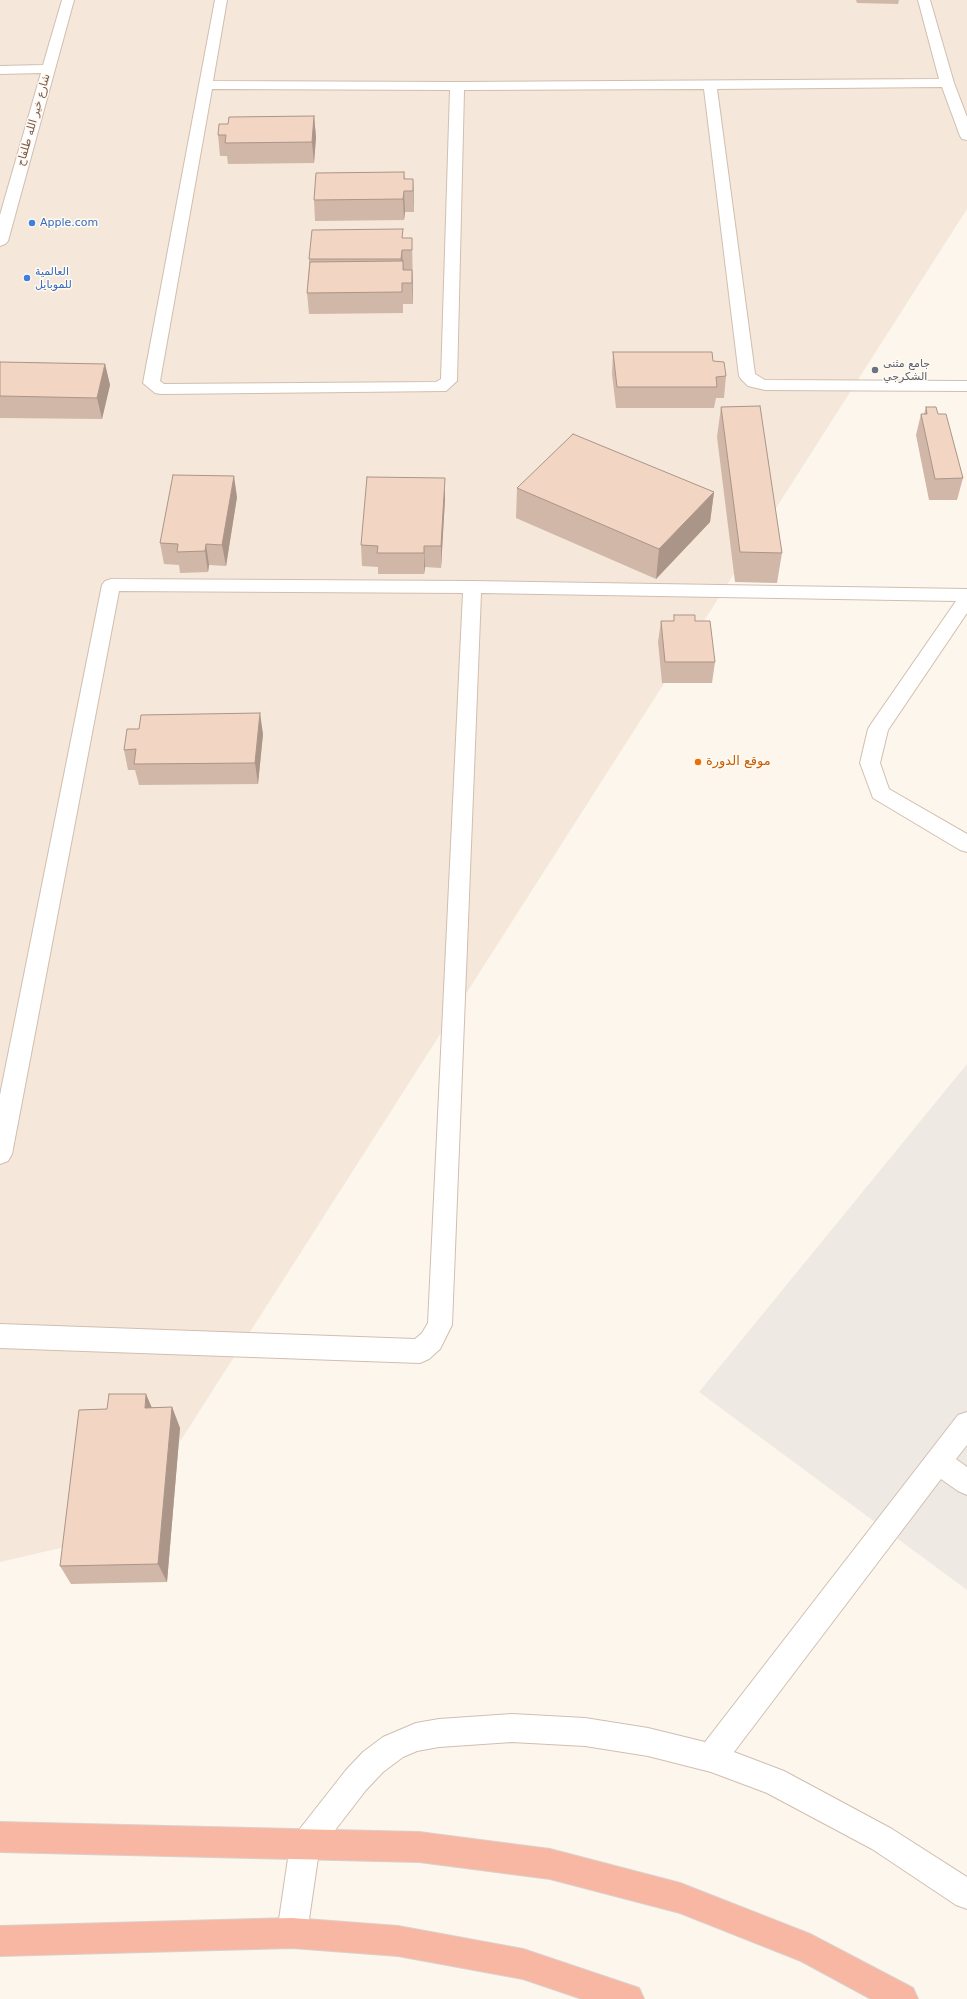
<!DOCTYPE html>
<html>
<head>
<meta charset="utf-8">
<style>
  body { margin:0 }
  canvas { display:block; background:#fdf6ec }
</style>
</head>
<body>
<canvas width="967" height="1999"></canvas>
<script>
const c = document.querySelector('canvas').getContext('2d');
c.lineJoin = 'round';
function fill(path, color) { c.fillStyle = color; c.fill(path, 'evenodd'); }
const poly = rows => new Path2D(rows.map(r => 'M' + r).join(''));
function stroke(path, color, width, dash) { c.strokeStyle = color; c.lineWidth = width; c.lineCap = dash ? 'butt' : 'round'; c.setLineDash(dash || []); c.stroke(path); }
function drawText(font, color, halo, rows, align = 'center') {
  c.font = font + ' "DejaVu Sans","Noto Naskh Arabic",sans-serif'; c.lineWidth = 3; c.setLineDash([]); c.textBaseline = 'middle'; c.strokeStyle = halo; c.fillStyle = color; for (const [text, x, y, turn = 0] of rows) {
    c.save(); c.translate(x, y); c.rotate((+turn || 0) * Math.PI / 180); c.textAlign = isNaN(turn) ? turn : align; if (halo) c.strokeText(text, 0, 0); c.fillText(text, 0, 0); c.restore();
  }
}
fill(poly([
  [0,0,967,0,967,209,121,1534,0,1562]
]), '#f5e8da');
fill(poly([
  [967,1064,967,1590,699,1392]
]), '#efe9e4');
const minor = poly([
  [62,0,74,0,8,241,5,244,0,246,0,215,41,73,0,74,0,66,43,65,62,0],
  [215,0,227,0,213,81,457,82,939,79,918,0,930,0,954,83,967,117,967,140,962,139,960,136,942,87,717,89,755,374,765,380,967,381,967,391,765,390,748,386,741,379,739,376,704,89,464,90,457,381,446,391,161,394,155,393,143,383,215,0],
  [212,89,450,90,441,379,436,382,164,384,160,381,212,89],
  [111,579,472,581,967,589,967,613,888,730,880,763,889,789,967,834,967,852,960,850,873,798,860,763,868,729,871,724,956,601,481,593,452,1325,440,1349,429,1359,420,1363,0,1348,0,1324,415,1339,422,1333,428,1323,463,593,119,591,12,1154,8,1161,0,1164,0,1095,102,585,105,581,111,579],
  [967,1412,967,1445,956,1459,967,1467,967,1495,958,1491,941,1479,734,1752,784,1771,892,1829,967,1877,967,1909,956,1905,872,1849,767,1793,711,1772,648,1756,585,1746,512,1742,439,1747,417,1751,403,1757,383,1772,366,1790,319,1851,307,1933,303,1944,292,1948,281,1944,277,1933,290,1845,295,1835,346,1770,363,1752,383,1737,416,1723,439,1719,512,1714,585,1718,648,1728,705,1742,958,1415,967,1412]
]);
const highway = poly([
  [0,1822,419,1832,550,1849,680,1883,810,1934,913,1988,918,1999,871,1999,801,1961,680,1913,550,1879,419,1862,0,1852,0,1822],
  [292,1918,398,1926,523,1949,639,1988,644,1999,582,1999,523,1979,398,1956,292,1948,0,1956,0,1926,292,1918]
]);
stroke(minor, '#d1beb0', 2);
stroke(highway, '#dad1cd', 2);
fill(minor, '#fff');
fill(highway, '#f7b7a3');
fill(poly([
  [856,0,899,0,898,4,857,3],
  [314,116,316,137,314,163,228,164,227,156,220,156,218,135,228,124],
  [404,172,405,179,413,179,414,212,405,212,404,220,315,221,314,200],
  [403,238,412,238,413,291,413,304,403,304,403,313,309,314,307,293,309,266,309,259],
  [613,352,713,361,726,376,724,398,716,398,714,408,616,408,612,374],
  [0,362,105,364,110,385,102,419,0,418],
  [721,407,782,553,777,583,735,582,717,437],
  [926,407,938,414,963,478,957,500,929,500,916,435,921,414,924,414],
  [517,488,714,492,710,522,656,579,516,518],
  [237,497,226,566,209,565,208,572,180,573,179,565,164,564,160,543],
  [445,499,441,568,425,567,424,574,378,574,378,567,362,566,361,545],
  [674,615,715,662,712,683,662,683,658,642,661,621,674,621],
  [263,734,258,784,139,785,135,770,128,770,124,750],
  [152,1407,172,1407,180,1428,167,1582,71,1584,60,1566,107,1409]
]), '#d1b7a8');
fill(poly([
  [314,116,316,137,314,163,312,142],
  [413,179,414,200,414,212,413,191],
  [404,191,405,212,404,220,403,199],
  [402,250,403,267,403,261,404,283,402,280,401,259],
  [412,270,413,291,413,304,412,283],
  [105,364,110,385,102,419,97,398],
  [234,476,237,497,226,566,222,545],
  [445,478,445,499,441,568,441,546],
  [714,492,710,522,656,579,659,549],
  [206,544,209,565,208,572,205,551],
  [424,546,425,567,424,574],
  [260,713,263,734,258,784,255,763],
  [146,1394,155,1415,145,1408],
  [172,1407,180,1428,167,1582,158,1564]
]), '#aa9588');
const building = poly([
  [314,116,312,142,225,143,226,135,218,135,219,124,228,124,229,117,314,116],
  [404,172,404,179,413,179,413,191,404,191,403,199,314,200,316,173,404,172],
  [403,229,402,238,412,238,412,250,402,250,401,259,309,259,312,230,403,229],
  [403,261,403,270,412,270,412,283,402,283,402,292,307,293,310,262,403,261],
  [613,352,712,352,713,361,724,362,726,376,716,377,717,387,617,387,613,352],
  [0,362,105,364,97,398,0,396,0,362],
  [760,406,782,553,740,552,721,407,760,406],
  [926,407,936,407,938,414,946,414,963,478,935,479,921,414,927,414,926,407],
  [573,434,714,492,659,549,517,488,573,434],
  [173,475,234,476,222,545,206,544,205,551,177,552,178,544,160,543,173,475],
  [367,477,445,478,441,546,424,546,424,553,377,553,378,546,361,545,367,477],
  [674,615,695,615,695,621,710,621,715,662,665,662,661,621,674,621,674,615],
  [260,713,255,763,134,764,136,749,124,750,127,729,139,729,141,715,260,713],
  [109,1394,146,1394,145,1408,172,1407,158,1564,60,1566,79,1410,107,1409,109,1394]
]);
fill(building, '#f3d5c3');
stroke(building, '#aa9588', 1);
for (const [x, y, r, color] of [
  [32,223,4,"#3f7fe0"],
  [27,278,4,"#3f7fe0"],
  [875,370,4,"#6b7280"],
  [698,762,4,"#e8710a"]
]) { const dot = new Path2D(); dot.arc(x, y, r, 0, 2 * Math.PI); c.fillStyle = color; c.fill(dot); stroke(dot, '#fffaf3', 1.5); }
drawText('11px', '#7a5c4d', '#fffaf3', [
  ["شارع خير الله طلفاح",34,120,-74]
]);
drawText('11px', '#366cbe', '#fffaf3', [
  ["Apple.com",40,223],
  ["العالمية",35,272],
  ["للموبايل",35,285]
], 'left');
drawText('11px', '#5b616d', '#fffaf3', [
  ["جامع مثنى",883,364],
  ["الشكرجي",883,377]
], 'left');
drawText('13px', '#c56008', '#fffaf3', [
  ["موقع الدورة",706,762]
], 'left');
</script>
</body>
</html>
